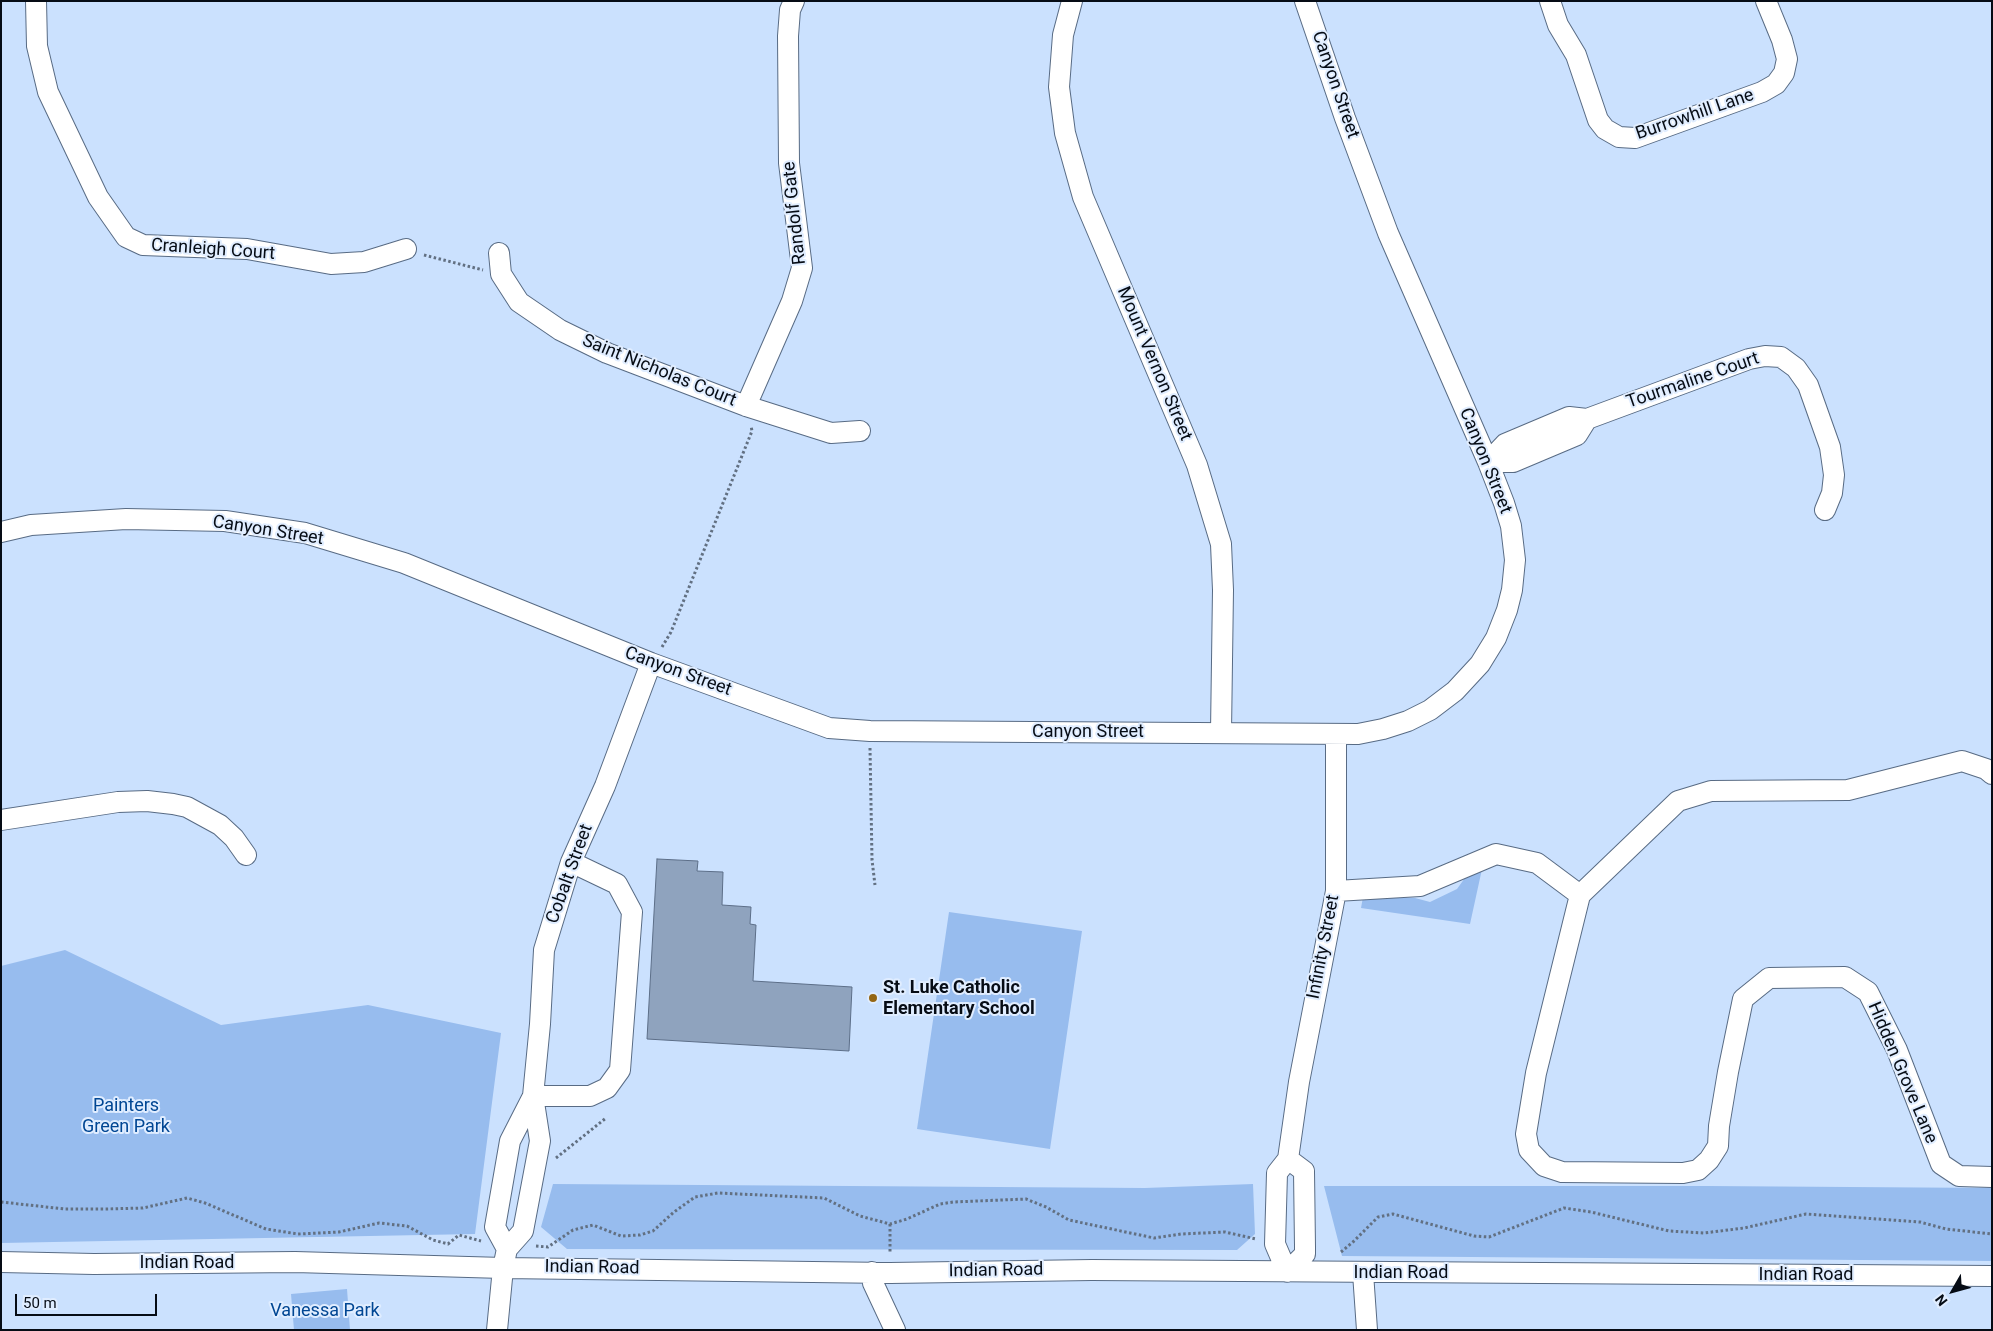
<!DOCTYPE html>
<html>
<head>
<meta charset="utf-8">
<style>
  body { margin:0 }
  #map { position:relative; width:1993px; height:1331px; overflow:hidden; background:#cbe1fe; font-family:Roboto,sans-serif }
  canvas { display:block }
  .frame { position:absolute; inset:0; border:2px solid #060c15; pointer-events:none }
  .north { position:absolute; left:1928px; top:1266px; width:50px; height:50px; -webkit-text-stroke:4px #e0edff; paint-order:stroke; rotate:232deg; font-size:14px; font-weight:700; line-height:20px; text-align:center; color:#060c15 }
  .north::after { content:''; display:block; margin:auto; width:18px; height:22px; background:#060c15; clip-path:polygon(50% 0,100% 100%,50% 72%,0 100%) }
  .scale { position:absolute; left:15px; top:1294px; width:142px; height:22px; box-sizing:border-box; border:2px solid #060c15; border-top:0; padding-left:6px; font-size:15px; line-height:18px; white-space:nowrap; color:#060c15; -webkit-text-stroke:4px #e0edff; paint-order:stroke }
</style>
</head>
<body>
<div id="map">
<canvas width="1993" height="1331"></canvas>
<div class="frame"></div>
<div class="north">N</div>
<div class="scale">50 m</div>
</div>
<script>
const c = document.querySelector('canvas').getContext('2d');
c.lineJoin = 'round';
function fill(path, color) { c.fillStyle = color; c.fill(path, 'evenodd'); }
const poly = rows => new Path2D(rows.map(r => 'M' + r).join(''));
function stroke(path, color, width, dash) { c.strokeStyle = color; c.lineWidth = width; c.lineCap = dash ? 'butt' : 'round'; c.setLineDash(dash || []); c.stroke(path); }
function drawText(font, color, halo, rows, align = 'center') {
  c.font = font + ' Roboto,sans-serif'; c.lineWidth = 4; c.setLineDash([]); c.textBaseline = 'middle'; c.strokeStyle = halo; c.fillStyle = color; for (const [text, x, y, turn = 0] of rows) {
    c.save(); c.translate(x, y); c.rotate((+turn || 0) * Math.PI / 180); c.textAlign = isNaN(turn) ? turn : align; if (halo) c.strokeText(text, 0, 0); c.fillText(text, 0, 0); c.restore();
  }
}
fill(poly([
  [1482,869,1470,924,1361,908,1363,897,1415,898,1430,902,1457,889,1467,875],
  [949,912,1082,931,1050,1149,917,1129],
  [65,950,221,1025,368,1005,501,1033,475,1234,1,1243,1,966],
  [553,1184,1145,1188,1253,1184,1255,1234,1237,1250,567,1249,541,1227],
  [1324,1186,1707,1186,1992,1188,1992,1261,1342,1256],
  [347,1289,350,1330,294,1330,291,1294]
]), '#97bcee');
const building = poly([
  [657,859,698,861,697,871,723,872,722,905,751,907,750,924,756,925,753,981,852,987,849,1051,647,1039,657,859]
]);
fill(building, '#8fa3be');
stroke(building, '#5c6e88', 1);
const minor = poly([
  [36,1,37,46,48,92,98,197,126,237,143,245,247,249,331,264,364,262,406,249],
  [1072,1,1063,35,1059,87,1065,133,1083,197,1197,465,1221,544,1223,590,1221,732],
  [1550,1,1558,25,1576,55,1598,120,1605,129,1619,137,1635,138,1762,92,1776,84,1784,73,1787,59,1782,40,1766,1],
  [499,253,501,274,519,302,560,330,607,353,746,406,831,433,860,431],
  [746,406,792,301,802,268,789,163,788,36,790,10,794,1],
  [1488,462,1505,444,1569,417,1587,419,1749,359,1765,356,1781,357,1796,368,1808,385,1830,447,1834,475,1832,493,1825,510],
  [1488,462,1513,462,1577,435,1587,419],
  [1,532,31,525,126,519,225,521,305,533,404,563,651,663,829,728,870,731,1358,734,1383,729,1408,721,1430,710,1455,691,1480,664,1496,638,1507,610,1512,590,1515,560,1511,526,1504,503,1488,462,1388,233,1345,118,1305,1],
  [1992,774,1986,769,1962,761,1848,790,1711,791,1678,801,1580,895,1536,1073,1526,1134,1529,1150,1544,1166,1562,1172,1683,1173,1698,1170,1709,1160,1718,1146,1719,1126,1728,1072,1743,999,1769,978,1845,977,1868,992,1897,1050,1941,1164,1959,1176,1992,1177],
  [1,820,118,802,147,801,173,804,187,807,220,825,234,838,246,855],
  [1336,891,1420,886,1496,854,1537,863,1580,895],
  [533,1096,590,1096,607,1088,620,1070,632,912,617,884,571,862],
  [507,1249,495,1227,510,1141,533,1096],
  [1,1262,94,1264,295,1262,503,1268,890,1273,1092,1270,1992,1276],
  [872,1272,873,1283,895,1330],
  [1287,1272,1275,1244,1277,1173,1288,1159,1299,1082,1336,891,1336,734],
  [1287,1272,1305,1254,1305,1247,1304,1171,1288,1159],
  [1363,1273,1367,1330],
  [497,1330,503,1268,507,1249,523,1231,540,1141,533,1096,540,1024,544,950,571,862,605,786,651,663]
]);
stroke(minor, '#586b84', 22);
stroke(poly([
  [424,255,483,270],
  [662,647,671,632,752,431,751,426],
  [870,748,872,860,875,885],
  [556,1158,606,1118],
  [1,1202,65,1209,106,1209,143,1208,187,1198,205,1203,266,1229,298,1234,339,1232,379,1223,407,1226,433,1240,448,1244,459,1235,481,1241],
  [890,1224,890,1254],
  [536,1246,548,1247,573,1230,593,1225,621,1236,640,1235,653,1231,674,1212,695,1197,718,1193,824,1198,860,1216,890,1224,907,1219,940,1204,953,1202,1026,1199,1046,1207,1069,1220,1154,1238,1181,1234,1225,1232,1256,1239],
  [1341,1252,1354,1241,1378,1217,1393,1214,1474,1236,1489,1237,1564,1208,1591,1212,1669,1231,1704,1233,1744,1228,1806,1214,1920,1222,1946,1229,1992,1234]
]), '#627082', 3, [2.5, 2.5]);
stroke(minor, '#fff', 20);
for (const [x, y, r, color] of [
  [873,998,5,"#946613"]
]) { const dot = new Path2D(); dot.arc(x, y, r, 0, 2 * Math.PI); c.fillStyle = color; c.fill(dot); stroke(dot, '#e0edff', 2); }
drawText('18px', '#060c15', '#e0edff', [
  ["Canyon Street",1335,85,71],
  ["Burrowhill Lane",1695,115,-19],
  ["Randolf Gate",795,213,-96],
  ["Cranleigh Court",213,250,4],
  ["Mount Vernon Street",1154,364,67],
  ["Saint Nicholas Court",659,371,22],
  ["Tourmaline Court",1693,381,-19],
  ["Canyon Street",1485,461,68],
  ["Canyon Street",268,531,9],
  ["Canyon Street",678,672,20],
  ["Canyon Street",1088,732],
  ["Cobalt Street",570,874,-70],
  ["Infinity Street",1324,947,-79],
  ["Hidden Grove Lane",1902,1073,67],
  ["Indian Road",187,1263],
  ["Indian Road",592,1268,1],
  ["Indian Road",996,1271,-1],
  ["Indian Road",1401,1273],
  ["Indian Road",1806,1275]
]);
drawText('bold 18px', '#060c15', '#e0edff', [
  ["St. Luke Catholic",883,988],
  ["Elementary School",883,1009]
], 'left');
drawText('18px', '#004693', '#e0edff', [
  ["Painters",126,1106],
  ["Green Park",126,1127],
  ["Vanessa Park",325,1311]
]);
</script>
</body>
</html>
